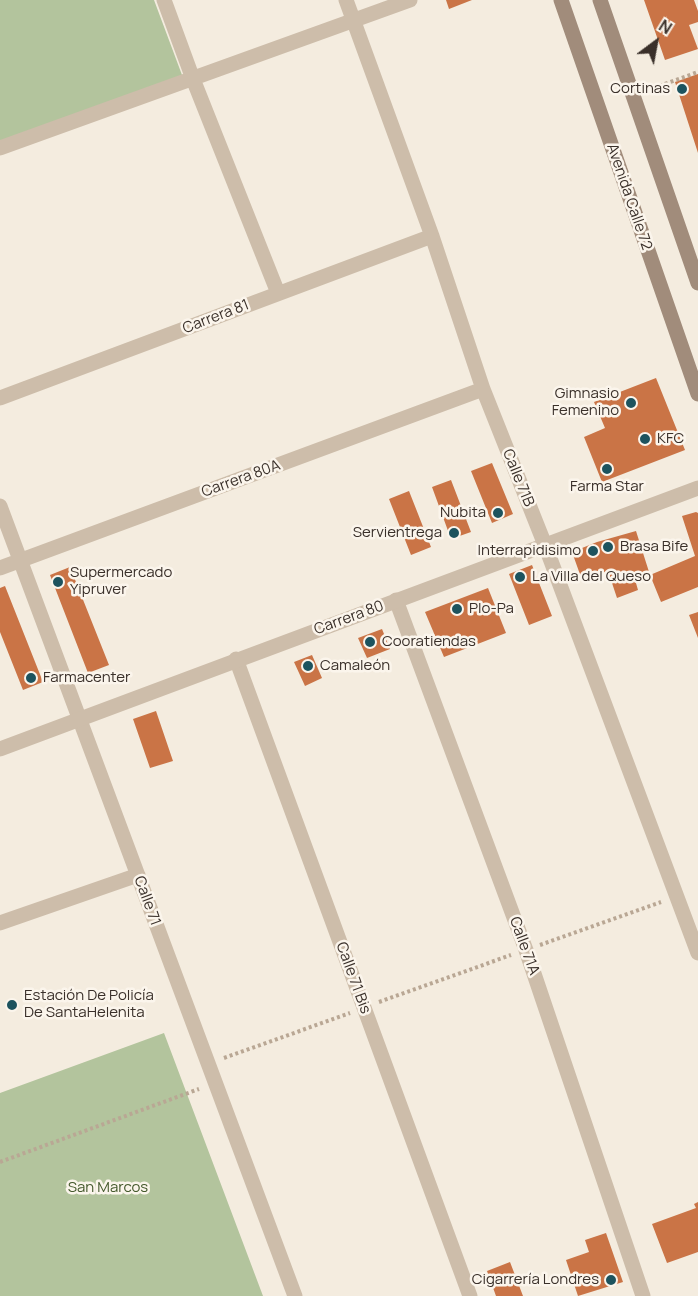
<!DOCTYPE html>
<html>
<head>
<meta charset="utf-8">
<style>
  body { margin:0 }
  #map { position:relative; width:698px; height:1296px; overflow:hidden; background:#f4ecdf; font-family:Manrope,sans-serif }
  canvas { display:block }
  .north { position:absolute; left:626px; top:12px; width:60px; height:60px; -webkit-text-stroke:4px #fbf5ec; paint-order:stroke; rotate:32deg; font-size:16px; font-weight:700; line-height:24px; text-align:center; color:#3a302a }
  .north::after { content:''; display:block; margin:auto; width:21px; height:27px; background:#3a302a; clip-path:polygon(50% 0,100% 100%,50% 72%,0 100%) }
</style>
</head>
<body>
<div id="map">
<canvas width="698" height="1296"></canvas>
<div class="north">N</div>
</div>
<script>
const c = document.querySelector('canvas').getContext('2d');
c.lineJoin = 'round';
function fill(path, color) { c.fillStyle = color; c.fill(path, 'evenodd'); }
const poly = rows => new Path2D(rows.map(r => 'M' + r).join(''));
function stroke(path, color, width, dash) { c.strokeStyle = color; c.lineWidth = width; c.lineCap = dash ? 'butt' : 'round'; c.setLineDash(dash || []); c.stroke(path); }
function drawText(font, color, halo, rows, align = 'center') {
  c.font = font + ' Manrope,sans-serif'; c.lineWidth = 5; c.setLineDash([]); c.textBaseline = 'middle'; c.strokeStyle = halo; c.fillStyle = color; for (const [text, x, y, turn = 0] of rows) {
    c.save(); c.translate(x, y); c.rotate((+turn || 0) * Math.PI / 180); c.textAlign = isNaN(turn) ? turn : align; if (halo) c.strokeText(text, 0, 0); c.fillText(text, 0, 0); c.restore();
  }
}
fill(poly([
  [0,0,154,0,182,75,0,143],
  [164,1033,263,1296,0,1296,0,1093]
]), '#b3c49d');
fill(poly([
  [446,0,472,0,449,9],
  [644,0,694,0,698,11,698,22,689,25,698,49,665,60],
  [698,74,698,153,675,82],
  [656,378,685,450,602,482,584,437,605,428,594,402],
  [492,463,513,514,492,523,471,471],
  [451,480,471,532,451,539,432,487],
  [409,491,431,547,411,555,389,499],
  [696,512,698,513,698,587,661,602,650,575,695,556,682,516],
  [636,531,650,575,636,583,638,590,617,598,608,571,582,580,572,552,597,542],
  [532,565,552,616,529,625,509,574],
  [70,567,109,665,88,673,50,575],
  [5,586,43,682,23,690,0,632,0,588],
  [488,588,506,633,444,657,425,612],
  [698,612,698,638,689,615],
  [382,629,390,649,367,658,358,638],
  [312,655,322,678,305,686,294,662],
  [156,711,173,761,150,768,133,719],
  [698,1202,698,1252,667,1263,652,1224,696,1208,694,1204],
  [606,1233,623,1282,578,1296,566,1260,589,1252,585,1240],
  [510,1262,523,1296,496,1296,487,1271]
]), '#ca7446');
stroke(poly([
  [648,90,698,72],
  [540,945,661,902],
  [379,1002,511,955],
  [224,1058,350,1013],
  [0,1162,199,1089]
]), '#b9a794', 4, [3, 3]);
stroke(poly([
  [164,0,193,79,278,293],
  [346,0,432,236,483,389,545,545,698,953],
  [0,148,410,0],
  [0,398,432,236],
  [0,506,295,1296],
  [0,568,483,389],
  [396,600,526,950,643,1296],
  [236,659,470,1296],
  [0,923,138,875]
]), '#cdbdaa', 15);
stroke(poly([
  [0,749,698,488]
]), '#cdbdaa', 15);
stroke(poly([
  [561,0,698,394],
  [600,0,698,283]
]), '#a18c7b', 15);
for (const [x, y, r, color] of [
  [682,89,6,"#1d535e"],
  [631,403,6,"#1d535e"],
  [645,439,6,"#1d535e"],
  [607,469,6,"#1d535e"],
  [498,513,6,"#1d535e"],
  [454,533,6,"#1d535e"],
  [608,547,6,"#1d535e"],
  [593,551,6,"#1d535e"],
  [520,577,6,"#1d535e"],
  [58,582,6,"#1d535e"],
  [457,609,6,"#1d535e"],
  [370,642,6,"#1d535e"],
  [308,666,6,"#1d535e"],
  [31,678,6,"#1d535e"],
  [12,1005,6,"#1d535e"],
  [611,1280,6,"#1d535e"]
]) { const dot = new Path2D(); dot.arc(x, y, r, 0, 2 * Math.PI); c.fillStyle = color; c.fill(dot); stroke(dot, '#fbf5ec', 2); }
drawText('15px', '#3a302a', '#fbf5ec', [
  ["Cortinas",670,89,"right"],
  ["Gimnasio",619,394,"right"],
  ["Femenino",619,411,"right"],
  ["KFC",657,439],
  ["Farma Star",607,487,"center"],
  ["Nubita",486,513,"right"],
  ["Servientrega",442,533,"right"],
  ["Brasa Bife",620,547],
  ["Interrapidisimo",581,551,"right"],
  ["Supermercado",70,573],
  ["Yipruver",70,590],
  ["La Villa del Queso",532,577],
  ["Plo-Pa",469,609],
  ["Cooratiendas",382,642],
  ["Camaleón",320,666],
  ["Farmacenter",43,678],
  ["Estación De Policía",24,996],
  ["De SantaHelenita",24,1013],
  ["Cigarrería Londres",599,1280,"right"]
], 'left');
drawText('15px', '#3a302a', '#fbf5ec', [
  ["Avenida Calle 72",629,197,71],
  ["Carrera 81",216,317,-21],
  ["Calle 71B",518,478,68],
  ["Carrera 80A",241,479,-20],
  ["Carrera 80",349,618,-20],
  ["Calle 71",147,901,70],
  ["Calle 71A",524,946,70],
  ["Calle 71 Bis",353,978,70]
]);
drawText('15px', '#44592c', '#fbf5ec', [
  ["San Marcos",108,1188]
]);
</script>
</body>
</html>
